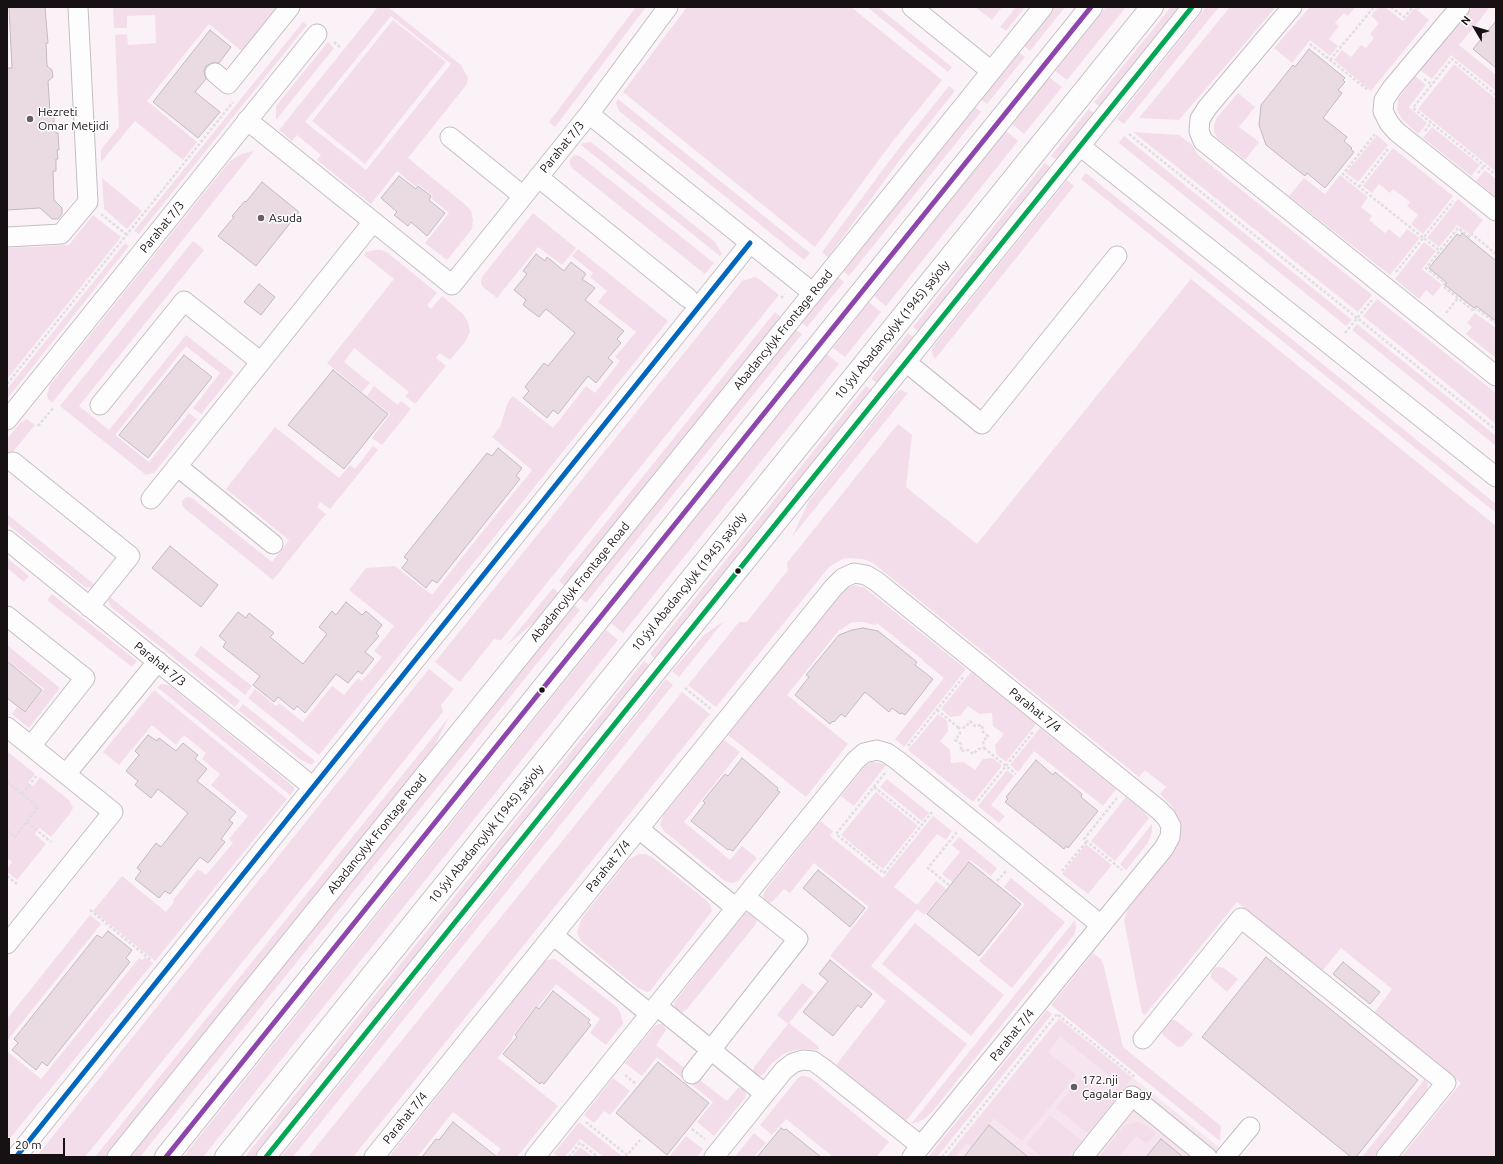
<!DOCTYPE html>
<html>
<head>
<meta charset="utf-8">
<style>
  body { margin:0 }
  #map { position:relative; width:1503px; height:1164px; overflow:hidden; background:#faf2f7; font-family:Ubuntu,sans-serif }
  canvas { display:block }
  .frame { position:absolute; inset:0; border:8px solid #171114; pointer-events:none }
  .north { position:absolute; left:1455px; top:8px; width:40px; height:40px; -webkit-text-stroke:3px #fff; paint-order:stroke; rotate:308deg; font-size:11px; font-weight:700; line-height:16px; text-align:center; color:#171114 }
  .north::after { content:''; display:block; margin:auto; width:14px; height:18px; background:#171114; clip-path:polygon(50% 0,100% 100%,50% 72%,0 100%) }
  .scale { position:absolute; left:8px; top:1138px; width:57px; height:18px; box-sizing:border-box; border:2px solid #171114; border-top:0; padding-left:5px; font-size:12px; line-height:14px; white-space:nowrap; color:#171114; -webkit-text-stroke:3px #fff; paint-order:stroke }
</style>
</head>
<body>
<div id="map">
<canvas width="1503" height="1164"></canvas>
<div class="frame"></div>
<div class="north">N</div>
<div class="scale">20 m</div>
</div>
<script>
const c = document.querySelector('canvas').getContext('2d');
c.lineJoin = 'round';
function fill(path, color) { c.fillStyle = color; c.fill(path, 'evenodd'); }
const poly = rows => new Path2D(rows.map(r => 'M' + r).join(''));
function stroke(path, color, width, dash) { c.strokeStyle = color; c.lineWidth = width; c.lineCap = dash ? 'butt' : 'round'; c.setLineDash(dash || []); c.stroke(path); }
function drawText(font, color, halo, rows, align = 'center') {
  c.font = font + ' Ubuntu,sans-serif'; c.lineWidth = 3; c.setLineDash([]); c.textBaseline = 'middle'; c.strokeStyle = halo; c.fillStyle = color; for (const [text, x, y, turn = 0] of rows) {
    c.save(); c.translate(x, y); c.rotate((+turn || 0) * Math.PI / 180); c.textAlign = isNaN(turn) ? turn : align; if (halo) c.strokeText(text, 0, 0); c.fillText(text, 0, 0); c.restore();
  }
}
fill(poly([
  [1059,1018,1231,1157,946,1157]
]), '#f6e5ef');
fill(poly([
  [113,7,279,7,244,53,209,24,147,101,197,142,183,160,135,121,101,162,101,150,119,127,115,35,127,34,128,45,156,43,155,15,127,16,127,28,114,28],
  [378,7,388,7,461,65,468,78,467,84,408,158,468,207,471,211,473,220,472,229,447,260,425,243,449,213,431,198,433,196,418,184,416,187,397,171,371,204,317,160,321,155,297,135,292,141,279,130],
  [391,16,451,64,366,170,305,122],
  [636,7,646,7,555,127,549,122],
  [687,7,851,7,942,80,889,146,815,247,623,92],
  [867,7,878,7,952,67,948,72],
  [975,7,1002,7,992,20],
  [1016,7,1025,7,1006,31,1000,27],
  [1054,7,1065,7,1030,51,1023,45],
  [1106,7,1126,7,1067,80,1055,71],
  [1171,7,1180,7,1100,107,1094,102],
  [1206,7,1219,7,1124,124,1117,119],
  [1230,7,1276,7,1179,120,1139,118],
  [1310,7,1355,7,1348,16,1344,13,1335,23,1339,26,1329,39,1338,46,1330,56,1310,40,1292,63,1274,48],
  [1378,7,1385,7,1403,21,1415,8,1429,20,1371,91,1334,60,1342,50,1351,57,1361,45,1366,48,1374,38,1370,34,1379,23,1371,16],
  [1473,7,1490,7,1459,45,1496,75,1496,91,1451,55,1432,79,1420,70],
  [393,20,446,62,365,164,312,121],
  [303,22,307,25,139,234,134,231],
  [328,42,334,48,276,120,276,106],
  [1018,52,1025,57,987,104,980,99],
  [1454,64,1496,99,1496,172,1418,109],
  [1415,76,1426,85,1409,107,1427,123,1418,134,1401,118,1397,109,1398,99],
  [1049,77,1062,87,1024,134,1012,124],
  [949,86,955,91,902,157,828,257,822,252,896,152],
  [1238,93,1255,107,1239,127,1259,142,1245,160,1218,139,1214,132,1214,126,1216,119],
  [618,99,810,253,804,260,619,111,616,103],
  [974,106,981,112,849,276,842,270],
  [1089,109,1094,113,1057,160,1051,156],
  [1432,127,1480,165,1471,176,1423,138],
  [1006,131,1018,141,886,306,874,296],
  [1133,132,1179,135,1192,145,1198,155,1372,295,1358,312],
  [1377,135,1388,145,1358,182,1346,173],
  [1124,136,1352,320,1346,326,1119,143],
  [591,142,715,242,722,254,720,256,581,145,583,143],
  [1393,148,1453,196,1423,234,1411,224,1418,215,1407,206,1410,202,1393,189,1390,193,1379,184,1372,193,1363,186],
  [254,151,52,403,48,399,47,395,50,385,229,162,241,154],
  [577,155,581,157,714,263,705,274,572,168,570,164,570,160,573,156],
  [1045,163,1051,167,919,332,913,327],
  [1485,170,1496,179,1496,197,1476,181],
  [1086,173,1496,504,1496,513,1081,179],
  [1340,175,1368,197,1361,207,1372,216,1369,220,1385,233,1389,229,1400,238,1407,229,1420,238,1390,275,1289,196,1304,178,1325,194],
  [102,178,142,211,127,229,104,209],
  [1067,180,1074,186,935,359,932,353,932,348],
  [1458,199,1483,220,1471,235,1457,225,1439,247,1427,238],
  [533,213,576,248,562,265,538,247,497,298,482,286,481,282,482,277],
  [93,215,121,237,7,379,7,248,69,245],
  [193,241,204,250,79,406,109,430,186,335,234,373,201,414,193,408,220,373,186,346,115,435,149,462,189,413,197,419,154,473,146,475,60,406],
  [1424,242,1436,251,1422,269,1442,285,1433,296,1426,290,1419,299,1395,279],
  [125,243,129,246,7,399,7,389],
  [578,249,668,321,319,755,248,698,255,689,276,706,279,703,303,722,332,686,344,695,358,678,362,681,382,657,374,651,394,626,349,590,366,568,395,566,432,595,532,470,492,437,500,427,508,402,513,396,553,428,586,386,595,393,620,361,615,357,636,332,598,302,607,291,590,277,593,273,572,256],
  [375,250,381,250,388,253,437,293,427,305,431,309,442,296,463,314,468,322,470,332,465,342,450,360,440,353,436,358,446,366,415,404,405,396,409,392,354,348,344,362,370,383,362,392,327,363,394,279,364,255,366,252],
  [837,276,844,282,807,327,801,322],
  [755,277,759,279,779,295,501,640,494,639,460,682,435,662,742,281],
  [1191,279,1496,526,1496,1157,1401,1157,1461,1083,1374,1013,1392,989,1341,948,1322,971,1237,902,1145,1015,1142,1013,1124,920,1128,909,1173,853,1179,841,1180,834,1179,820,1172,806,1160,794,1166,787,1145,770,1139,777,873,563,863,559,849,558,842,559,829,567,716,707,688,685,739,622,747,622,788,570,787,563,898,424,912,435,906,487,977,544],
  [1377,299,1496,393,1496,424,1363,316],
  [869,302,881,312,845,357,833,348],
  [775,312,781,317,565,586,559,581],
  [1475,313,1496,328,1496,358,1466,334,1472,327,1467,323],
  [1357,324,1496,436,1496,446,1352,330],
  [795,329,802,334,586,603,579,597],
  [908,333,914,338,877,383,871,379],
  [827,354,839,364,623,633,611,623],
  [374,386,398,405,401,401,411,409,382,445,372,438,390,414,367,396],
  [866,386,872,390,656,659,650,654],
  [901,390,908,393,792,537,809,501,898,391],
  [27,419,35,425,7,459,7,439,20,423],
  [275,427,339,478,350,465,355,469,373,446,378,450,330,509,320,502,317,507,326,514,273,580,184,508,182,504,182,501,185,498,188,497,192,498,272,562,289,540,226,489],
  [7,514,96,586,92,588,85,587,7,524],
  [7,558,29,576,24,582,7,568],
  [854,585,865,588,966,669,904,747,895,739,944,678,923,661,923,660,877,623,875,625,863,622,856,622,850,623,841,630,840,629,787,695,848,744,806,797,728,735,845,589],
  [553,588,559,593,538,619,507,645],
  [52,594,137,661,132,667,47,600],
  [110,597,240,701,235,707,111,607,108,600],
  [573,604,580,610,140,1157,129,1157],
  [724,621,679,677,672,671,704,635],
  [606,630,618,640,203,1157,183,1157],
  [7,645,60,688,29,728,12,714,17,707,25,713,44,689,7,660],
  [201,646,252,686,245,695,194,655],
  [644,661,650,666,254,1157,245,1157],
  [429,669,454,689,441,705,443,712,299,892,85,1157,36,1157],
  [971,672,1036,724,1006,762,996,754,995,745,1004,734,993,726,992,713,979,714,968,706,960,716,950,717,941,709],
  [666,679,673,685,293,1157,281,1157],
  [161,684,169,685,294,787,294,790,290,795,157,687],
  [154,690,287,799,155,961,93,911,122,876,166,912,174,902,173,900,198,869,206,875,233,843,229,839,248,816,211,785,220,774,202,759,206,753,184,735,176,745,152,725,119,765,103,752],
  [682,692,710,714,353,1157,308,1157],
  [243,704,315,761,312,765,301,760,238,710],
  [938,714,947,721,948,731,940,741,950,750,951,763,964,762,975,770,983,759,993,758,1002,766,973,802,908,750],
  [449,717,432,751,105,1157,95,1157],
  [1040,728,1116,789,1103,806,1034,751,1018,772,1010,765],
  [724,740,740,752,684,822,730,860,742,846,757,858,738,881,732,883,725,881,665,832,660,825,663,816],
  [7,751,35,774,28,783,33,786,40,777,69,800,73,808,69,815,51,837,40,828,35,834,46,844,17,880,7,872,7,869,12,862,7,858],
  [872,762,880,763,886,765,854,806,841,796,865,766],
  [1007,770,1014,776,991,805,1005,816,999,823,978,806],
  [887,779,929,813,922,821,880,787],
  [876,792,918,826,883,869,841,835],
  [1126,797,1144,812,1149,818,1115,861,1091,841],
  [933,816,952,831,946,840,937,834,894,887,917,905,936,881,946,889,925,915,917,909,871,966,967,1044,906,1121,836,1065,886,1001,830,956,869,907,814,863,790,893,784,889,772,902,767,902,764,899,763,895,765,891,820,821,833,831,830,836,883,878],
  [1152,824,1152,832,1148,843,1126,870,1120,864],
  [959,837,997,868,991,876,970,860,952,882,942,874,960,852,952,845],
  [1086,844,1112,865,1088,894,1062,874],
  [638,854,645,854,652,857,706,900,710,905,712,911,650,991,647,992,638,988,581,941,577,932,582,918,627,861],
  [1011,878,1065,922,1012,988,979,961,1025,904,1004,887],
  [748,912,752,912,756,915,757,919,756,924,687,1009,683,1012,679,1011,675,1009,674,1004,676,1000,744,914],
  [90,915,101,924,7,1041,7,1019],
  [1075,920,1076,928,1074,935,932,1112,923,1120,911,1124],
  [915,923,1004,995,971,1036,882,964],
  [1093,953,1101,959,1104,967,1123,1047,1221,1126,1220,1141,1051,1005],
  [145,957,153,963,7,1142,7,1051,41,1079,139,958,142,960],
  [555,959,617,1007,620,1012,623,1022,622,1025,606,1045,590,1033,600,1019,556,984,537,1008,535,1007,512,1037,513,1038,498,1058,558,1106,517,1157,495,1157,501,1149,453,1112,417,1157,389,1157,544,962,547,960],
  [1216,967,1220,967,1224,968,1238,979,1227,992,1211,978,1211,974,1213,970],
  [802,983,814,992,789,1023,818,1046,819,1049,817,1050,801,1049,785,1053,771,1064,764,1074,760,1076,757,1076,753,1070,754,1067,788,1024,777,1015],
  [1047,1010,1052,1014,937,1157,928,1157],
  [1059,1019,1132,1078,1088,1133,1056,1108,1080,1078,1107,1100,1120,1084,1060,1036,1048,1052,1076,1075,1022,1141,994,1118,981,1134,1008,1157,984,1157,967,1143,955,1157,947,1157],
  [1169,1020,1175,1020,1193,1034,1183,1046,1178,1047,1163,1035,1162,1029],
  [658,1024,662,1024,665,1027,666,1030,656,1045,688,1071,682,1078,657,1057,642,1076,625,1063,655,1026],
  [801,1076,804,1076,811,1078,889,1142,876,1157,831,1157,832,1156,786,1119,772,1135,760,1125,798,1078],
  [696,1077,727,1101,738,1088,742,1088,745,1091,746,1094,745,1098,714,1136,697,1122,713,1102,691,1084],
  [613,1078,630,1091,610,1115,604,1111,594,1123,584,1115],
  [1425,1079,1428,1085,1427,1090,1373,1157,1362,1157],
  [1050,1115,1082,1141,1069,1157,1042,1157,1026,1144],
  [579,1122,623,1157,604,1157,580,1139,565,1157,558,1157,554,1153],
  [1138,1122,1146,1125,1156,1133,1147,1144,1136,1136,1119,1157,1099,1157,1124,1126,1132,1123],
  [754,1133,766,1143,754,1157,735,1157],
  [686,1136,703,1149,697,1157,669,1157],
  [580,1147,593,1157,572,1157]
]), '#f4ddea');
const building = poly([
  [9,7,45,7,48,43,46,43,47,66,52,70,53,77,48,81,50,113,54,113,54,124,56,124,56,133,58,133,59,150,57,150,58,159,56,159,56,171,53,171,54,200,62,208,62,214,58,219,52,219,40,208,7,210,7,68,12,68,9,7],
  [1496,21,1496,68,1473,49,1496,21],
  [210,30,231,47,219,63,212,63,206,66,204,71,206,79,195,92,220,112,198,138,153,102,210,30],
  [1309,49,1345,78,1343,80,1345,82,1338,90,1342,93,1323,118,1347,137,1344,141,1352,148,1351,149,1354,152,1325,188,1307,173,1305,176,1266,145,1259,125,1261,105,1293,65,1295,67,1309,49],
  [399,176,416,189,418,186,431,196,429,200,445,213,427,236,411,222,408,226,394,215,397,212,381,198,399,176],
  [262,182,299,212,256,266,218,236,234,217,232,216,245,201,246,202,262,182],
  [1462,233,1496,261,1496,321,1476,306,1474,308,1445,285,1447,283,1429,268,1457,234,1460,236,1462,233],
  [536,254,545,261,547,257,564,271,571,262,586,274,582,279,595,288,585,300,624,331,617,339,621,343,608,358,613,362,596,383,588,376,558,414,553,410,547,418,523,398,529,391,525,387,544,363,548,366,575,333,546,309,539,317,523,305,526,300,514,290,527,274,523,271,536,254],
  [259,284,275,297,261,315,244,302,259,284],
  [184,355,212,377,148,458,119,435,184,355],
  [333,370,388,414,344,469,288,425,333,370],
  [498,448,522,468,516,476,520,479,437,583,432,580,426,588,402,568,408,560,404,557,487,453,492,456,498,448],
  [170,546,218,585,201,607,152,568,170,546],
  [346,602,362,615,366,611,382,625,376,633,379,636,365,652,374,659,362,674,358,671,348,683,336,674,305,713,297,706,294,710,278,697,274,702,253,685,260,676,223,647,226,642,219,636,238,612,246,618,249,613,274,633,270,637,303,664,327,634,319,627,332,611,336,615,346,602],
  [863,628,878,631,917,662,915,665,933,679,905,715,902,713,900,714,892,708,889,712,865,692,845,717,841,714,834,722,833,721,830,724,795,695,809,677,806,675,839,635,852,630,863,628],
  [7,661,42,690,25,712,7,698,7,661],
  [148,735,157,741,159,738,176,751,183,743,198,755,195,759,207,769,197,781,236,812,229,820,233,823,221,839,225,842,208,863,200,857,170,894,165,891,159,898,135,879,141,871,137,868,156,843,161,847,188,813,158,789,151,798,135,785,138,781,126,771,139,755,135,751,148,735],
  [742,758,778,788,777,790,780,792,733,851,729,849,728,850,691,821,705,803,703,801,725,774,728,776,742,758],
  [1036,760,1053,775,1055,772,1082,794,1081,797,1098,811,1068,848,1066,846,1064,849,1005,802,1008,799,1006,797,1036,760],
  [969,862,1021,904,979,956,927,914,969,862],
  [818,870,865,908,850,927,803,888,818,870],
  [108,931,132,950,126,958,130,962,47,1066,42,1062,36,1070,12,1050,18,1043,14,1039,97,935,102,938,108,931],
  [1266,957,1418,1080,1356,1157,1351,1157,1202,1037,1266,957],
  [830,960,872,994,861,1008,858,1005,833,1036,803,1012,828,981,819,974,830,960],
  [1343,962,1380,992,1370,1004,1333,974,1343,962],
  [553,991,590,1020,588,1022,591,1025,544,1084,541,1082,540,1084,503,1054,517,1037,515,1035,536,1007,539,1009,553,991],
  [658,1062,709,1103,667,1155,616,1113,658,1062],
  [453,1122,497,1157,422,1157,436,1139,439,1140,453,1122],
  [989,1125,1028,1157,964,1157,989,1125],
  [781,1128,784,1130,786,1129,821,1157,757,1157,781,1128],
  [1161,1139,1183,1157,1146,1157,1161,1139]
]);
fill(building, '#eadbe3');
stroke(building, '#c1babe', 1);
const minor = poly([
  [912,7,991,71],
  [1292,7,1207,108,1200,119,1199,131,1203,141,1496,376],
  [1460,7,1392,88,1384,100,1383,111,1389,123,1397,132,1496,211],
  [215,73,228,84,290,7],
  [589,114,813,293],
  [247,120,452,285,589,114,668,7],
  [450,137,523,196],
  [1080,146,1496,477],
  [538,177,688,298],
  [7,237,61,234,88,202,78,7],
  [906,362,982,424,1117,256],
  [100,405,184,301,261,362],
  [7,420,317,34],
  [13,462,130,556,89,607],
  [177,466,273,544],
  [151,499,373,222],
  [7,540,313,787],
  [7,616,85,678,31,746],
  [7,727,113,812,7,944],
  [66,774,158,661],
  [639,829,736,908],
  [553,935,650,1014,855,761,864,753,877,750,887,753,897,760,1101,925],
  [657,1006,765,1094],
  [1143,1039,1241,918,1446,1083,1386,1157],
  [692,1074,798,939,745,897],
  [16,1157,750,243],
  [117,1157,1043,7],
  [266,1157,1192,7],
  [374,1157,833,588,843,578,854,573,866,575,876,581,1159,810,1166,817,1171,826,1170,837,1164,848,912,1157],
  [535,1157,650,1014],
  [714,1157,784,1070,793,1063,803,1060,813,1061,823,1068,921,1146],
  [1083,1157,1132,1096,1207,1157],
  [1225,1157,1250,1127]
]);
const major = poly([
  [166,1157,1091,7],
  [226,1157,1152,7]
]);
stroke(minor, '#c5bec2', 21);
stroke(major, '#c5bec2', 24);
stroke(poly([
  [1391,7,1404,17,1413,7],
  [1416,7,1418,8,1419,7],
  [334,42,340,47],
  [1310,44,1368,90],
  [1330,60,1374,7],
  [1424,79,1432,85],
  [1496,95,1452,59,1413,108,1496,175],
  [1425,131,1431,123],
  [1129,134,1496,430],
  [1375,134,1343,174,1440,251],
  [1478,173,1484,166],
  [1359,187,1388,149],
  [101,214,127,235],
  [1496,254,1472,234,1470,237,1458,228,1426,268,1445,283,1443,286,1458,298,1474,311,1476,308,1496,323],
  [1396,272,1453,201],
  [781,298,785,294],
  [1446,313,1458,298],
  [1345,333,1372,300],
  [7,384,233,102],
  [38,426,54,407],
  [685,688,711,709],
  [937,710,959,728],
  [970,721,975,726,982,725,983,732,988,736,983,741,984,748,978,749,973,754,968,750,961,751,961,744,955,740,960,734,959,728,966,727,970,721],
  [908,746,964,676],
  [984,748,1016,774],
  [885,773,836,834,884,873,932,812],
  [7,782,38,807,15,837,7,831],
  [874,787,922,825],
  [22,794,37,775],
  [1117,798,1084,839,1122,870],
  [978,801,1033,732],
  [27,822,51,842],
  [1062,871,1087,841],
  [7,876,17,884],
  [997,881,1006,871],
  [949,885,928,868,957,832],
  [90,910,151,960],
  [625,1075,636,1084],
  [586,1122,627,1155,640,1140],
  [692,1129,705,1139],
  [569,1157,580,1143,598,1157],
  [942,1157,1057,1014,1135,1077]
]), '#e0dedf', 2.5, [3, 2]);
stroke(minor, '#fefdfe', 19);
stroke(major, '#fefdfe', 22);
stroke(poly([
  [16,1157,750,243]
]), '#0065bd', 5);
stroke(poly([
  [166,1157,1091,7]
]), '#8e44ad', 5);
stroke(poly([
  [266,1157,1192,7]
]), '#00a651', 5);
for (const [x, y, r, color] of [
  [30,119,4,"#666063"],
  [261,218,4,"#666063"],
  [738,571,3.5,"#171114"],
  [542,690,3.5,"#171114"],
  [1074,1087,4,"#666063"]
]) { const dot = new Path2D(); dot.arc(x, y, r, 0, 2 * Math.PI); c.fillStyle = color; c.fill(dot); stroke(dot, '#fff', 1.5); }
drawText('12px', '#171114', '#fff', [
  ["Hezreti",38,112],
  ["Omar Metjidi",38,126],
  ["Asuda",269,218],
  ["172.nji",1082,1080],
  ["Çagalar Bagy",1082,1094]
], 'left');
drawText('12px', '#171114', '#fff', [
  ["Parahat 7/3",562,147,-51],
  ["Parahat 7/3",162,227,-51],
  ["Abadancylyk Frontage Road",783,330,-51],
  ["10 ýyl Abadançylyk (1945) şaýoly",892,330,-51],
  ["Abadancylyk Frontage Road",580,582,-51],
  ["10 ýyl Abadançylyk (1945) şaýoly",689,582,-51],
  ["Parahat 7/3",160,664,39],
  ["Parahat 7/4",1035,710,39],
  ["Abadancylyk Frontage Road",377,834,-51],
  ["10 ýyl Abadançylyk (1945) şaýoly",486,834,-51],
  ["Parahat 7/4",608,866,-51],
  ["Parahat 7/4",1012,1035,-51],
  ["Parahat 7/4",405,1118,-51]
]);
</script>
</body>
</html>
